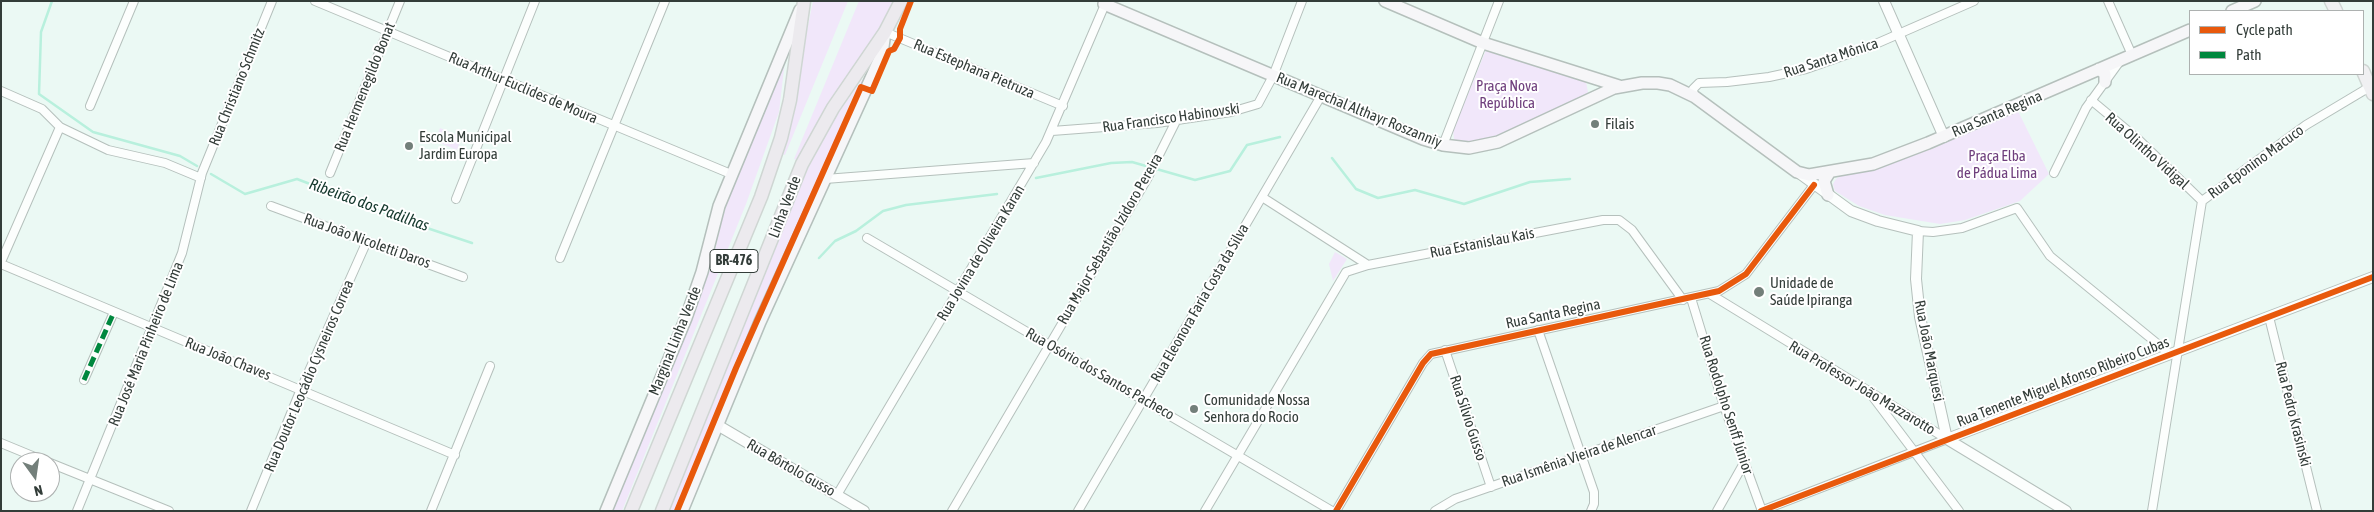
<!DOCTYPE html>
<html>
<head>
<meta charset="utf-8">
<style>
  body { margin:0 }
  #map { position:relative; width:2374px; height:512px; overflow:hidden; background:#ebf9f4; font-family:"Asap Condensed",sans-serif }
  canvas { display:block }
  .frame { position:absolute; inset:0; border:2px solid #333d39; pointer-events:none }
  .legend { position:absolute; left:2189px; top:10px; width:175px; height:65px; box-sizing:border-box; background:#fff; border:1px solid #adb1b0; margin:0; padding:6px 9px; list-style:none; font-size:15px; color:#333d39 }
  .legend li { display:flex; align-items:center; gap:10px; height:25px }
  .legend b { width:25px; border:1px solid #adb1b0 }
  .north { position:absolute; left:10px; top:452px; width:50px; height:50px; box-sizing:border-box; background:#fff; border:1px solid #adb1b0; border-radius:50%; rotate:166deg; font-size:14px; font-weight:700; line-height:20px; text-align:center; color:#333d39 }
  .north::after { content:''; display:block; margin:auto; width:18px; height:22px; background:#737f7a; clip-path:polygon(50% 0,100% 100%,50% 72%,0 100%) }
</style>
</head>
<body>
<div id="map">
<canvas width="2374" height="512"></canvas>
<div class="frame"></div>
<ul class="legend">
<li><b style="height:6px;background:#e8590c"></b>Cycle path</li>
<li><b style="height:6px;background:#00873e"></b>Path</li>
</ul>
<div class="north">N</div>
</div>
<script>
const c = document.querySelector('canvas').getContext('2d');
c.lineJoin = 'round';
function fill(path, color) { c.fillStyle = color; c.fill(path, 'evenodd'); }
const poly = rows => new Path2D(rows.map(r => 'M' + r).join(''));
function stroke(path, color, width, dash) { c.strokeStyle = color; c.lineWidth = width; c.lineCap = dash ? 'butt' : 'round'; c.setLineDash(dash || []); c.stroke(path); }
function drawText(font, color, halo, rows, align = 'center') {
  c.font = font + ' "Asap Condensed",sans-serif'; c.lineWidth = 4; c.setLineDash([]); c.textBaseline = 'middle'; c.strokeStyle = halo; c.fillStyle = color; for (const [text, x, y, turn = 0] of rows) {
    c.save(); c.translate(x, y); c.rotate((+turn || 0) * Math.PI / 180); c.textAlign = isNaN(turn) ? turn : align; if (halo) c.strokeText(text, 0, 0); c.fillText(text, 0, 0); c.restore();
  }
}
fill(poly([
  [813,1,848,1,785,155,782,154],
  [859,1,893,1,877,33,825,108,797,160,794,159],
  [1486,50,1586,82,1588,92,1585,96,1498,138,1472,144,1457,142,1454,139,1453,130],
  [785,61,779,112,746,204,622,511,610,511,711,268,721,223,737,171],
  [875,62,860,89,854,94,793,240,743,345,675,511,667,511,808,168,836,116],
  [2018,111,2049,174,2020,201,1965,220,1940,224,1885,215,1859,206,1835,191,1833,184,1836,179,1840,176,1899,160,1933,148],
  [440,128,462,137,457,150,435,141],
  [1335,252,1347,259,1333,281,1329,264]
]), '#f1e7fa');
stroke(poly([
  [52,1,41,32,39,94,93,132,180,156,197,166],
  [1332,158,1356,189,1378,198,1415,190,1464,204,1530,182,1570,179],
  [211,174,245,194,297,179,412,223,472,243],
  [1036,178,1111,163,1132,162,1195,180,1230,171,1247,145,1280,137],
  [819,258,835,241,856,231,883,211,906,205,997,194]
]), '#b8f0dd', 2.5);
const minor = poly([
  [315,1,731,174],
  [2108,1,2132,55],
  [885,32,1063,106],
  [1,91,42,109,60,127,108,150,165,163,201,178],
  [1694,96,1693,89,1699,83,1727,82,1769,77,1806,69,1871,46,1974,1],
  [2091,100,2139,140,2202,201],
  [90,106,134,1],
  [1052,131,1157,123,1231,112,1258,104,1273,76,1302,1],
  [1443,145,1499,1],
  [330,173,400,1],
  [2054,173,2086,108,2120,61],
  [825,179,1034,163],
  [1262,197,1368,265,1603,220,1619,220,1632,230,1683,300],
  [456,199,535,1],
  [271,206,463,277],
  [1918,231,1933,232,1962,228,2017,208,2050,256,2170,354],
  [867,238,1332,511],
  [560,258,665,1],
  [1,262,60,127],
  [1,264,455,455],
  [1710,294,1947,439],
  [1691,298,1724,406,1762,511],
  [2269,317,2317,511],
  [1538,330,1594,492,1594,504,1591,511],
  [1445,350,1491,487],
  [84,380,114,312],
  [1873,397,1959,511],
  [1,443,47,462],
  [50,463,169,511],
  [837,495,1046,142,1106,2],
  [77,511,182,253,202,173,272,1],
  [251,511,301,389,367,241],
  [431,511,490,366],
  [952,511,1147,179,1176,121],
  [1078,511,1321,96],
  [1205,511,1346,272,1368,265],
  [1336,511,1423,363,1431,354,1719,291,1746,274,1814,185],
  [1435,511,1455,499,1724,406],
  [1717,511,1744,463],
  [1761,511,1947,439],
  [2152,511,2202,201,2306,125,2373,85]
]);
const tertiary = poly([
  [1884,1,1944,137],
  [1799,173,1851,211,1878,221,1918,231,1916,279,1920,317,1947,439],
  [719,426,864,511],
  [1947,439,2373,277],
  [1947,439,2066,511]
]);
const secondary = poly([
  [1385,1,1483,43,1619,86],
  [1104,4,1423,139,1443,145,1469,148,1498,142,1614,88,1642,83,1658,83,1670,85,1695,97,1797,172,1809,175,1873,164,1928,143,2190,30],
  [2232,11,2255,1],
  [2099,69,2105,74,2105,82],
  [1828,195,1824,181,1829,173],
  [606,511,686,318,702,272,719,206,800,10],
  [682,511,760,322,882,54,885,32]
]);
const primary = poly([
  [2331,1,2336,11],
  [2363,71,2373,94]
]);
const trunk = poly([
  [631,511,761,197,781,138,790,100,804,1],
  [662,511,802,164,833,108,885,32,901,1]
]);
stroke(minor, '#b5c0bc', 10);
stroke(tertiary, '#b5c0bc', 12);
stroke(secondary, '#b5c0bc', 14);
stroke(primary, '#cfd6d3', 15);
stroke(trunk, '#cfd6d3', 15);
stroke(minor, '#fcfefd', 8);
stroke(tertiary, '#fcfefd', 10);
stroke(secondary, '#f6f6f8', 11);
stroke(primary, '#f0f0f2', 12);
stroke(trunk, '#eceaee', 12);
stroke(poly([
  [84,380,114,312]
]), '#00873e', 5, [10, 5]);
stroke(poly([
  [677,511,736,368,861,87,872,91,889,51,894,49,900,38,900,29,911,1],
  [1336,511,1423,363,1431,354,1719,291,1746,274,1814,185],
  [1761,511,2373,277]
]), '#e8590c', 6);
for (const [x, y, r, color] of [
  [1595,124,5,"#737f7a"],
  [409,146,5,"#737f7a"],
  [1759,292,6,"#737f7a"],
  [1194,409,5,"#737f7a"]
]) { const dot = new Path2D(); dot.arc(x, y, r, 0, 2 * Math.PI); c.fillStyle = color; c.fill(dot); stroke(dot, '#fff', 2); }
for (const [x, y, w] of [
  [734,261,48]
]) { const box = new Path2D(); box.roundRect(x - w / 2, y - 11.5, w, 23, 4); c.fillStyle = '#fff'; c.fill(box); stroke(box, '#333d39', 1); }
drawText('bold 14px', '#333d39', null, [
  ["BR-476",734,261]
]);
drawText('15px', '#333d39', '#fff', [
  ["Rua Santa Mônica",1831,58,-18],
  ["Rua Estephana Pietruza",974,69,23],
  ["Rua Christiano Schmitz",237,87,-68],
  ["Rua Hermenegildo Bonat",365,87,-68],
  ["Rua Arthur Euclides de Moura",523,88,23],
  ["Rua Marechal Althayr Roszanniy",1359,110,22],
  ["Rua Santa Regina",1997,114,-23],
  ["Rua Francisco Habinovski",1171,118,-8],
  ["Rua Olintho Vidigal",2147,151,42],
  ["Rua Eponino Macuco",2256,162,-36],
  ["Linha Verde",785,207,-69],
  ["Rua Major Sebastião Izidoro Pereira",1110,239,-60],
  ["Rua João Nicoletti Daros",367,241,20],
  ["Rua Estanislau Kais",1482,243,-11],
  ["Rua Jovina de Oliveira Karan",981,253,-59],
  ["Rua Eleonora Faria Costa da Silva",1200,303,-60],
  ["Rua Santa Regina",1553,314,-12],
  ["Marginal Linha Verde",675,341,-68],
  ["Rua José Maria Pinheiro de Lima",146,344,-68],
  ["Rua João Marquesi",1929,351,79],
  ["Rua João Chaves",228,359,22],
  ["Rua Osório dos Santos Pacheco",1100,374,30],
  ["Rua Doutor Leocádio Cysneiros Correa",309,376,-67],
  ["Rua Tenente Miguel Afonso Ribeiro Cubas",2063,382,-21],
  ["Rua Professor João Mazzarotto",1862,388,31],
  ["Rua Rodolpho Senff Júnior",1726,405,72],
  ["Rua Pedro Krasinski",2293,414,76],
  ["Rua Sílvio Gusso",1468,418,72],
  ["Rua Ismênia Vieira de Alencar",1579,456,-19],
  ["Rua Bôrtolo Gusso",791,468,30]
]);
drawText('15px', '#6f3f7d', '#fff', [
  ["Praça Nova",1507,86],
  ["República",1507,103],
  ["Praça Elba",1997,156],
  ["de Pádua Lima",1997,173]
]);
drawText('15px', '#333d39', '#fff', [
  ["Filais",1605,124],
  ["Escola Municipal",419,137],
  ["Jardim Europa",419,154],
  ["Unidade de",1770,283],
  ["Saúde Ipiranga",1770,300],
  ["Comunidade Nossa",1204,400],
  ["Senhora do Rocio",1204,417]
], 'left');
drawText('italic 16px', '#15382d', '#fff', [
  ["Ribeirão dos Padilhas",369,205,20]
]);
</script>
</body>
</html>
